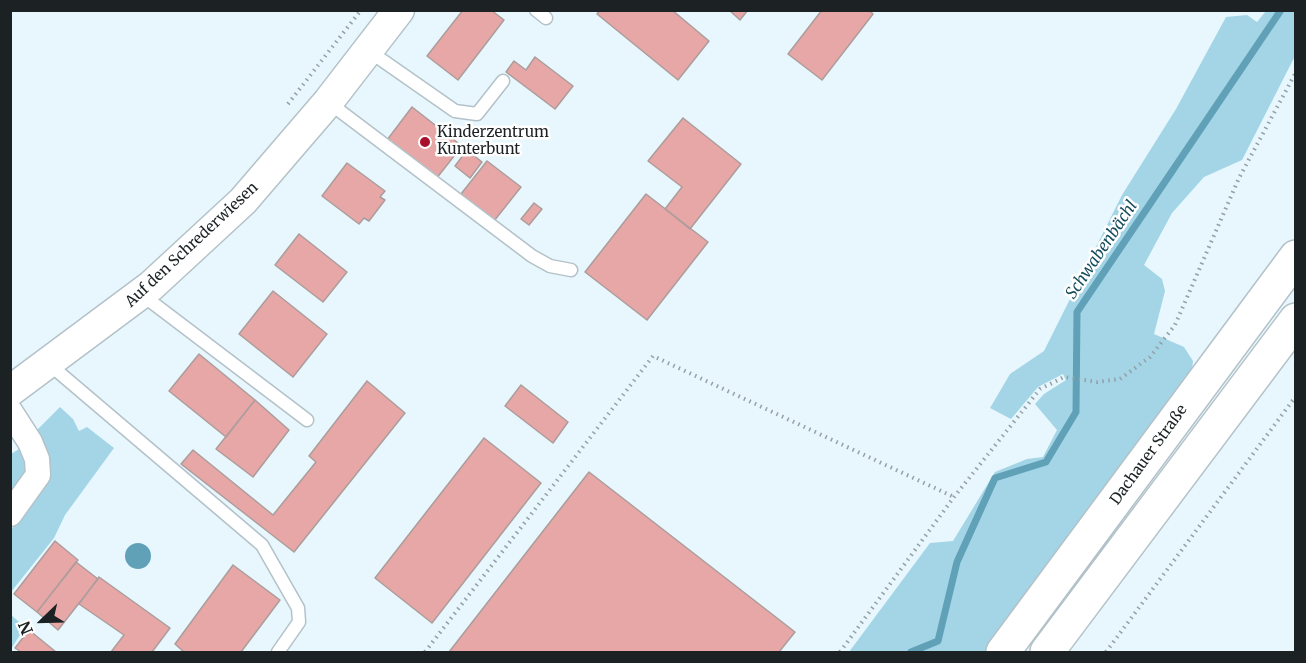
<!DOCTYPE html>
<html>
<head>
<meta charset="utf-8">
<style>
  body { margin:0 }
  #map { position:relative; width:1306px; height:663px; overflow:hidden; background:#e7f7fd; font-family:Merriweather,serif }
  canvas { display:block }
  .frame { position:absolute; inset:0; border:12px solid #1c2224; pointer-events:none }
  .north { position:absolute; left:12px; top:591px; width:60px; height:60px; -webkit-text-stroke:4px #fff; paint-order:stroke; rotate:247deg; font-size:16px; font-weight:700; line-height:24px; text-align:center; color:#1c2224 }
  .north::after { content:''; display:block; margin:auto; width:21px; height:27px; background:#1c2224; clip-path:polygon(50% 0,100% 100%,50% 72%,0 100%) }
</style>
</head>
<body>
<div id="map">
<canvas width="1306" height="663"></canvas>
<div class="frame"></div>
<div class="north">N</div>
</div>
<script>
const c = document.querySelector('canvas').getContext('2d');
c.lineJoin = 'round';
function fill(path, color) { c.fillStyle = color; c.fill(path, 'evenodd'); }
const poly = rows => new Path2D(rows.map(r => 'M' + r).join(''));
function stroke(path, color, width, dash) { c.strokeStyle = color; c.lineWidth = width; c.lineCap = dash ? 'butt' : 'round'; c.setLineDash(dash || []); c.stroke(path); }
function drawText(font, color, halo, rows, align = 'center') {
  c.font = font + ' Merriweather,serif'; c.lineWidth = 5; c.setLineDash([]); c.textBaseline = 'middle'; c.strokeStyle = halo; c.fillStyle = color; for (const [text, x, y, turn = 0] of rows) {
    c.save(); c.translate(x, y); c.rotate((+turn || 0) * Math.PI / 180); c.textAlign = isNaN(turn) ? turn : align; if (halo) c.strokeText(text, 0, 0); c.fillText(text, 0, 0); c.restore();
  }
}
fill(poly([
  [1266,11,1295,11,1295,56,1242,160,1204,177,1172,213,1144,265,1162,279,1165,291,1154,334,1184,347,1193,361,1191,377,987,652,849,652,930,543,953,541,995,472,1027,459,1043,457,1057,430,1035,404,1044,394,1066,380,1063,374,1038,387,1011,419,990,408,1010,374,1044,351,1122,195,1176,109,1226,17,1247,15,1257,22],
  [60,407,73,419,79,431,87,427,114,448,65,515,54,538,11,592,11,530,38,494,46,454,37,430],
  [19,449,27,470,11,502,11,454],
  [11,615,25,627,11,649]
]), '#a3d5e7');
fill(poly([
  '125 556a13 13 0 1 1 26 0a13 13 0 1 1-26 0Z'
]), '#60a1b8');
stroke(poly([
  [911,652,938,641,957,562,995,478,1046,462,1076,412,1077,312,1281,10]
]), '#60a1b8', 7);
const building = poly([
  [463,10,491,10,504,20,458,80,427,56,463,10],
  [600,10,672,10,709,41,678,80,597,14,600,10],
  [729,10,748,10,740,20,729,10],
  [822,10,869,10,873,14,822,80,788,54,822,10],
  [535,57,573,86,555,109,506,72,514,61,526,70,535,57],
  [412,107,462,146,436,179,387,140,412,107],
  [683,118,741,164,690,229,665,209,682,187,648,161,683,118],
  [467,150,482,162,470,178,455,166,467,150],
  [487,161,521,187,494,221,461,194,487,161],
  [347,163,385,191,380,197,385,200,369,221,364,218,359,224,322,196,347,163],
  [646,194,708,242,647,320,585,272,646,194],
  [534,203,542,209,529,225,521,219,534,203],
  [299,234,347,272,323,302,275,265,299,234],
  [273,291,327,334,293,377,239,334,273,291],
  [199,354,255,400,226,437,169,391,199,354],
  [367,381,405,413,294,552,181,464,193,450,273,515,316,462,309,456,367,381],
  [521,385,568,422,553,443,505,406,521,385],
  [255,400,289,430,253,477,216,449,255,400],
  [484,438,541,483,432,623,375,578,484,438],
  [589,472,795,632,779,652,449,652,589,472],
  [55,541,78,560,37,612,14,594,55,541],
  [76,562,98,579,58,630,37,612,76,562],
  [233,565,280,600,241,652,184,652,175,644,233,565],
  [99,577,170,628,152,652,111,652,124,635,79,604,99,577],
  [29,630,56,652,21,652,15,648,29,630]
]);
fill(building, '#e6a7a6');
stroke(building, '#ac9c9c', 1.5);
const service = poly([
  [536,10,546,18],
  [369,51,455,111,477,114,503,81],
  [328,102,532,256,550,266,571,270],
  [141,294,307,420],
  [49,364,262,545,298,608,299,622,278,652]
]);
const minor = poly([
  [10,411,30,442,37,459,38,475,10,514]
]);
const tertiary = poly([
  [10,391,151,286,243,201,328,102,399,10]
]);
const primary = poly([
  [1003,652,1296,257],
  [1047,652,1296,320]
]);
stroke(service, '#b3c2c8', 15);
stroke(minor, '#b3c2c8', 27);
stroke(tertiary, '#b3c2c8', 33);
stroke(primary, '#b3c2c8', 36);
stroke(poly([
  [288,104,361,10],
  [425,652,653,356,954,497],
  [840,652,954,497,1040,389,1064,377,1097,382,1120,379,1150,357,1175,325,1239,178,1296,72],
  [1106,652,1296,396]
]), '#94a0a4', 4, [1.5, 4.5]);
stroke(service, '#fff', 12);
stroke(minor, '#fff', 24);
stroke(tertiary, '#fff', 30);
stroke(primary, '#fff', 33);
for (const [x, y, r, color] of [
  [425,142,6,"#a8102c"]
]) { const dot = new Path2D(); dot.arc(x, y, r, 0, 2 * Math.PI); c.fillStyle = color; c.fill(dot); stroke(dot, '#fff', 2); }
drawText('15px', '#1c2224', '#fff', [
  ["Kinderzentrum",437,133],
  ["Kunterbunt",437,150]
], 'left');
drawText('15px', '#1c2224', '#fff', [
  ["Auf den Schrederwiesen",192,245,-43],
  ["Dachauer Straße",1149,455,-54]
]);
drawText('italic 16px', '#154d5e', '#fff', [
  ["Schwabenbächl",1102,250,-56]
]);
</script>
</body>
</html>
